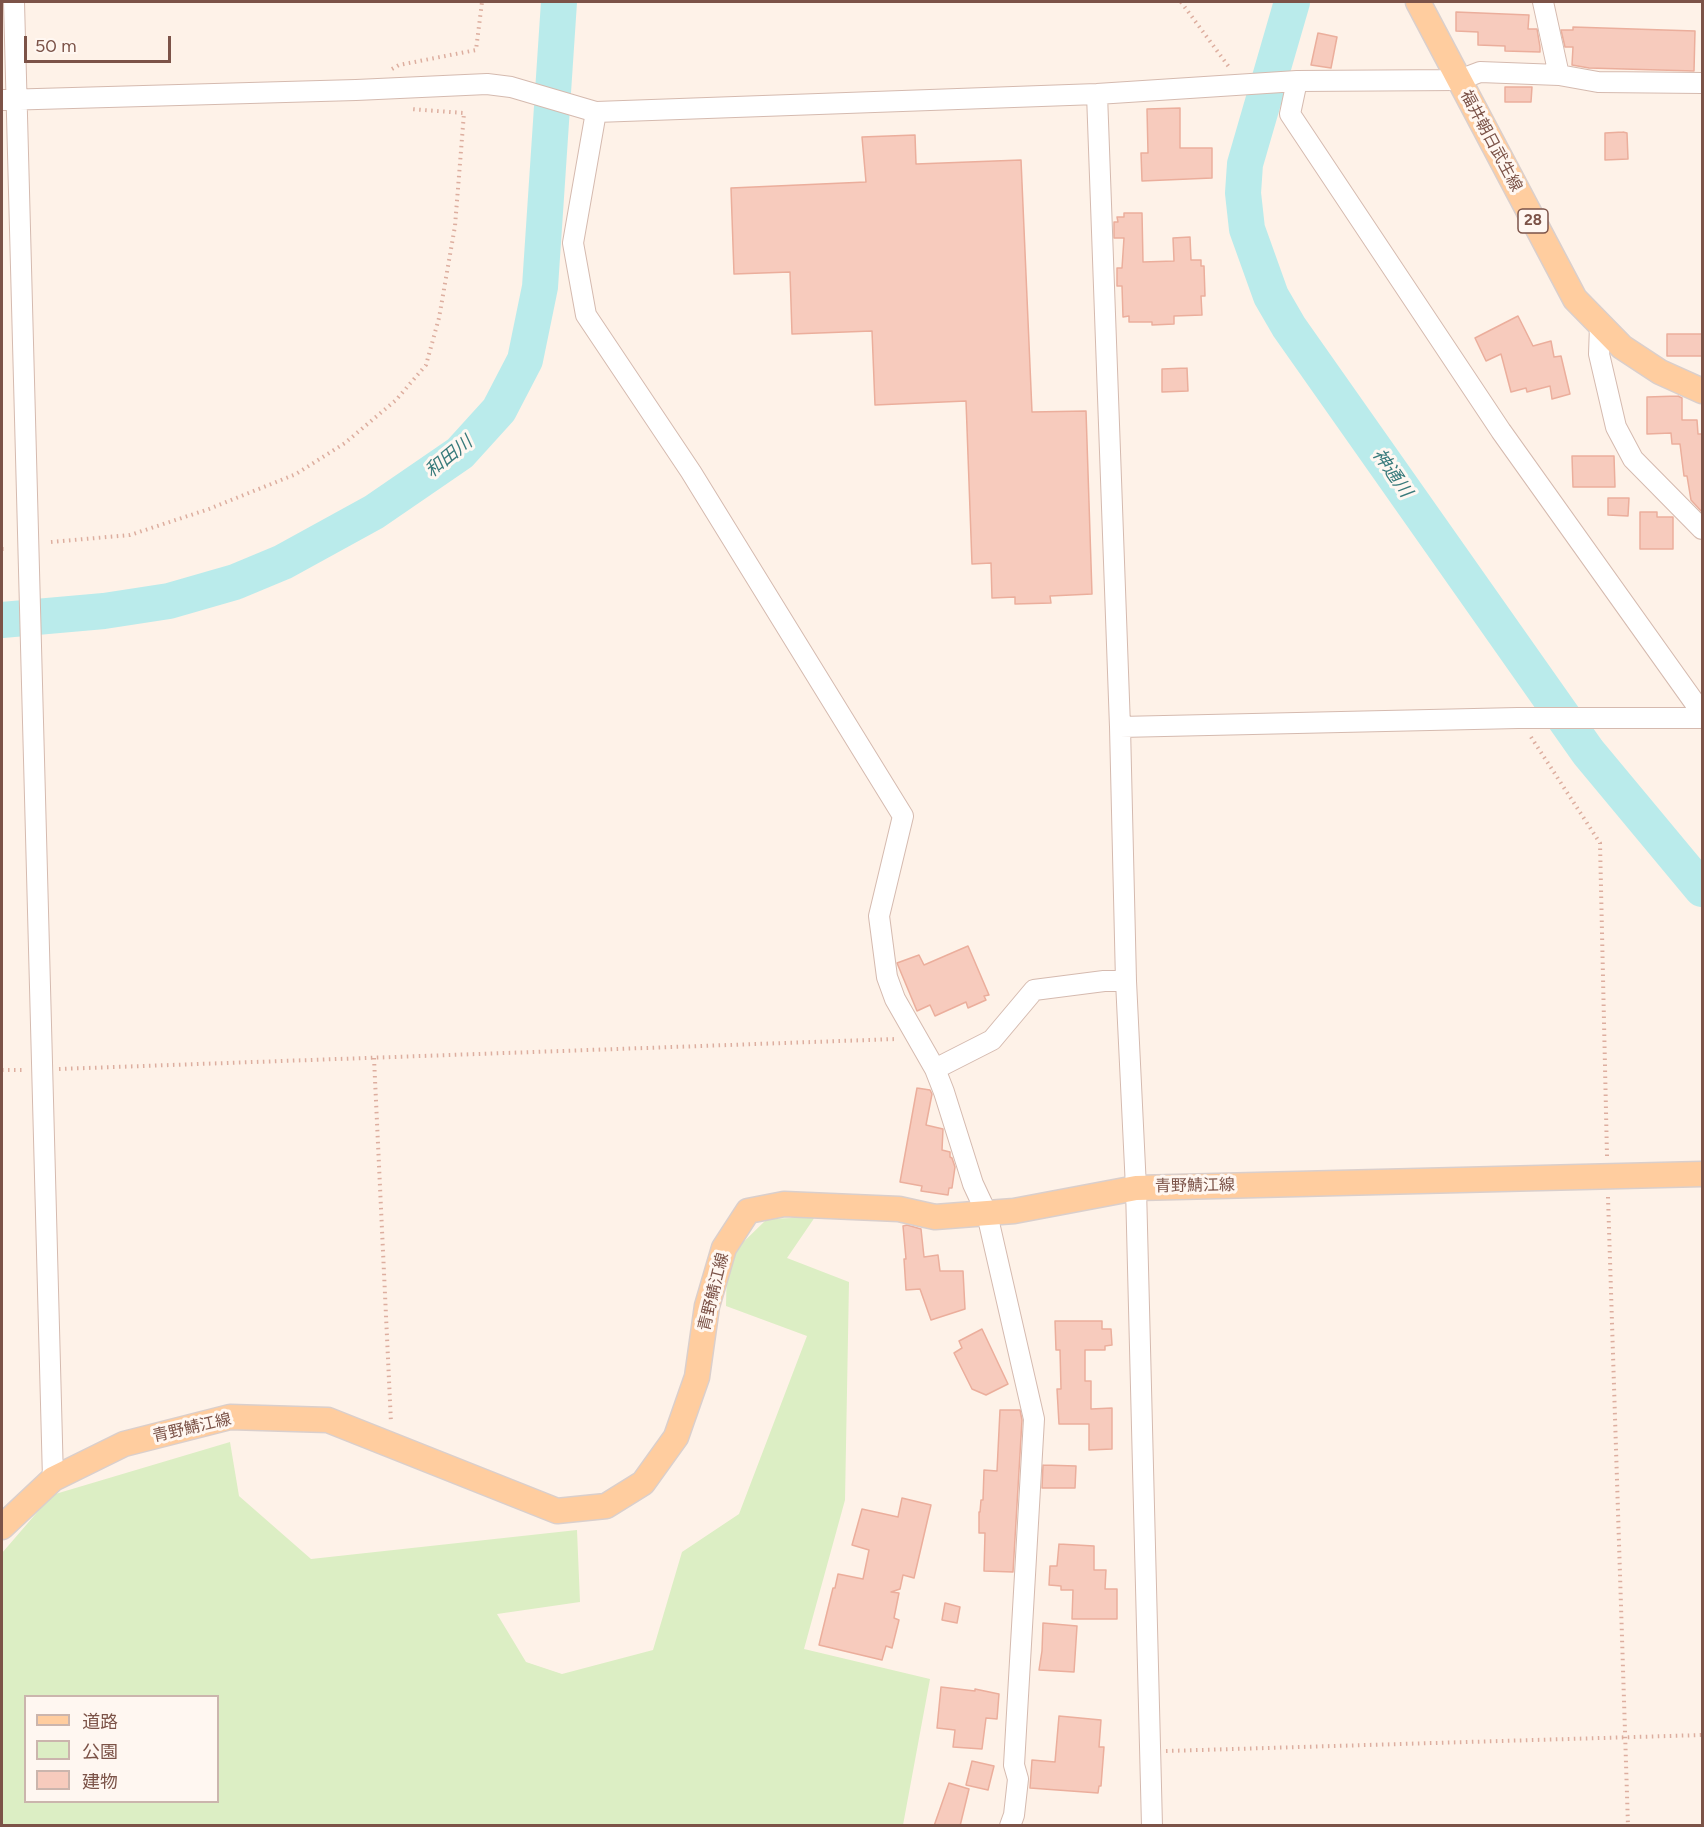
<!DOCTYPE html>
<html>
<head>
<meta charset="utf-8">
<style>
  body { margin:0 }
  #map { position:relative; width:1704px; height:1827px; overflow:hidden; background:#fef2e8; font-family:Figtree,"Noto Sans JP",sans-serif }
  canvas { display:block }
  .frame { position:absolute; inset:0; border:3px solid #7c5348; pointer-events:none }
  .legend { position:absolute; left:24px; top:1695px; width:195px; height:108px; box-sizing:border-box; background:#fff7f1; border:2px solid #cbb5ad; margin:0; padding:8px 10px; list-style:none; font-size:18px; color:#7c5348 }
  .legend li { display:flex; align-items:center; gap:12px; height:30px }
  .legend b { width:30px; border:2px solid #cbb5ad }
  .scale { position:absolute; left:24px; top:36px; width:147px; height:27px; box-sizing:border-box; border:3px solid #7c5348; border-top:0; padding-left:8px; font-size:18px; line-height:21px; white-space:nowrap; color:#7c5348; -webkit-text-stroke:4px #fff7f1; paint-order:stroke }
</style>
</head>
<body>
<div id="map">
<canvas width="1704" height="1827"></canvas>
<div class="frame"></div>
<ul class="legend">
<li><b style="height:8px;background:#ffcd9f"></b>道路</li>
<li><b style="height:16px;background:#dceec4"></b>公園</li>
<li><b style="height:16px;background:#f7cbbd"></b>建物</li>
</ul>
<div class="scale">50 m</div>
</div>
<script>
const c = document.querySelector('canvas').getContext('2d');
c.lineJoin = 'round';
function fill(path, color) { c.fillStyle = color; c.fill(path, 'evenodd'); }
const poly = rows => new Path2D(rows.map(r => 'M' + r).join(''));
function stroke(path, color, width, dash) { c.strokeStyle = color; c.lineWidth = width; c.lineCap = dash ? 'butt' : 'round'; c.setLineDash(dash || []); c.stroke(path); }
function drawText(font, color, halo, rows, align = 'center') {
  c.font = font + ' Figtree,"Noto Sans JP",sans-serif'; c.lineWidth = 6; c.setLineDash([]); c.textBaseline = 'middle'; c.strokeStyle = halo; c.fillStyle = color; for (const [text, x, y, turn = 0] of rows) {
    c.save(); c.translate(x, y); c.rotate((+turn || 0) * Math.PI / 180); c.textAlign = isNaN(turn) ? turn : align; if (halo) c.strokeText(text, 0, 0); c.fillText(text, 0, 0); c.restore();
  }
}
fill(poly([
  [815,1217,787,1258,849,1282,845,1500,804,1649,930,1679,903,1825,2,1826,2,1553,52,1495,230,1442,239,1496,311,1559,577,1530,580,1602,497,1614,526,1662,562,1674,653,1650,682,1552,739,1514,807,1336,726,1306,727,1258,767,1219],
  [26,1696,218,1696,218,1802,26,1802]
]), '#dceec4');
stroke(poly([
  [1292,2,1245,164,1243,193,1247,229,1271,296,1289,327,1588,752,1702,889],
  [2,620,104,611,169,601,235,582,283,562,374,512,460,453,499,410,525,360,540,287,559,2]
]), '#baebeb', 36);
const building = poly([
  [1456,12,1529,15,1528,29,1537,29,1540,47,1540,52,1505,51,1505,46,1478,45,1478,32,1456,31,1456,12],
  [1573,27,1695,31,1694,71,1589,68,1572,65,1573,47,1565,47,1561,30,1573,30,1573,27],
  [1318,33,1337,37,1331,68,1311,65,1318,33],
  [1505,87,1532,87,1531,102,1505,102,1505,87],
  [1180,108,1180,148,1212,148,1212,178,1142,181,1141,153,1148,153,1147,109,1180,108],
  [1623,132,1627,133,1628,159,1605,160,1605,133,1623,132],
  [915,135,916,164,1021,160,1032,412,1086,411,1092,594,1050,596,1051,603,1015,604,1015,597,992,598,991,563,972,564,966,401,875,405,872,331,792,334,790,272,734,274,731,188,866,182,862,137,915,135],
  [1124,213,1142,213,1143,262,1174,261,1173,238,1190,237,1191,260,1201,260,1201,266,1204,266,1205,296,1201,296,1202,315,1174,316,1174,324,1152,325,1152,322,1129,322,1129,316,1123,317,1122,286,1117,286,1117,268,1122,268,1124,238,1114,238,1114,222,1118,222,1117,217,1124,217,1124,213],
  [1518,316,1533,346,1551,341,1554,357,1561,356,1570,394,1552,399,1550,386,1527,392,1526,388,1511,392,1501,354,1486,361,1475,338,1518,316],
  [1667,334,1702,334,1702,356,1667,356,1667,334],
  [1187,368,1188,391,1162,392,1162,369,1187,368],
  [1678,396,1682,398,1682,420,1697,420,1698,434,1702,434,1702,512,1691,500,1687,476,1684,476,1680,444,1672,444,1671,433,1647,434,1647,397,1678,396],
  [1572,456,1614,456,1615,487,1573,487,1572,456],
  [1608,498,1629,498,1628,516,1608,515,1608,498],
  [1640,512,1657,512,1657,517,1673,517,1673,549,1640,549,1640,512],
  [968,946,989,995,984,996,986,1000,968,1008,966,1002,935,1016,930,1005,917,1011,897,963,919,955,924,965,968,946],
  [917,1088,930,1090,932,1094,926,1125,943,1129,942,1150,950,1152,950,1157,952,1158,955,1167,952,1188,949,1188,948,1195,921,1191,922,1186,900,1182,917,1088],
  [907,1225,921,1229,924,1257,938,1255,940,1271,963,1271,965,1309,931,1320,920,1289,906,1290,904,1259,906,1259,903,1226,907,1225],
  [1055,1321,1102,1321,1102,1329,1111,1329,1112,1345,1105,1346,1105,1350,1085,1350,1085,1381,1091,1381,1091,1409,1112,1408,1112,1449,1089,1450,1089,1424,1059,1424,1057,1389,1061,1389,1060,1350,1056,1350,1055,1321],
  [982,1329,1008,1384,986,1395,972,1389,954,1353,962,1348,959,1341,982,1329],
  [1000,1410,1020,1410,1022,1420,1013,1572,984,1571,985,1533,979,1533,979,1512,980,1512,981,1500,983,1500,984,1470,997,1471,1000,1410],
  [1043,1465,1076,1466,1075,1488,1042,1488,1043,1465],
  [902,1498,931,1505,914,1578,903,1575,900,1589,891,1592,899,1593,894,1618,899,1620,892,1648,886,1646,882,1660,819,1645,833,1588,835,1588,838,1574,863,1579,869,1550,852,1545,862,1509,898,1517,902,1498],
  [1059,1544,1094,1546,1094,1570,1106,1570,1105,1589,1117,1589,1117,1619,1072,1619,1073,1590,1061,1590,1061,1586,1049,1585,1050,1566,1057,1566,1059,1544],
  [945,1603,960,1607,957,1623,942,1620,945,1603],
  [1043,1623,1077,1626,1074,1672,1039,1670,1042,1651,1043,1623],
  [941,1687,975,1691,975,1689,999,1694,997,1719,986,1718,982,1749,953,1747,955,1730,937,1728,941,1687],
  [1059,1716,1101,1720,1099,1747,1104,1747,1101,1786,1099,1786,1098,1793,1030,1788,1032,1760,1055,1762,1059,1716],
  [972,1761,994,1766,988,1790,966,1785,972,1761],
  [949,1783,969,1789,960,1826,934,1826,949,1783]
]);
fill(building, '#f7cbbd');
stroke(building, '#ebae9c', 1.5);
const minor = poly([
  [14,2,53,1479],
  [1543,2,1559,75],
  [1297,81,1290,114,1501,431,1702,713],
  [1097,94,1120,727,1126,981,1136,1188,1152,1826],
  [2,100,356,90,487,84,511,87,596,112,1097,94,1297,81,1459,80,1480,72,1559,75,1598,82,1702,83],
  [596,112,573,243,586,315,691,472,903,816,879,916,887,977,895,999,935,1069,944,1092,973,1184,987,1214,1034,1419,1014,1765,1018,1779,1014,1815,1010,1826],
  [1600,326,1599,354,1616,427,1633,459,1702,529],
  [1120,727,1518,718,1702,718],
  [935,1069,992,1040,1034,990,1104,981,1126,981]
]);
const major = poly([
  [1418,2,1575,299,1622,347,1660,372,1702,391],
  [2,1527,53,1479,124,1444,230,1417,328,1420,557,1511,606,1506,643,1483,676,1437,697,1377,707,1306,724,1248,748,1211,784,1204,899,1209,935,1217,1014,1211,1136,1188,1702,1174]
]);
stroke(minor, '#d5baaf', 22);
stroke(major, '#dacfcc', 27);
stroke(poly([
  [1181,2,1229,67],
  [392,69,399,65,476,50,482,2],
  [51,542,130,535,209,509,296,474,345,443,396,400,426,365,439,318,455,226,464,113,410,109],
  [2,549,6,549],
  [1531,737,1600,843,1607,1156],
  [374,1058,391,1423],
  [59,1069,896,1039],
  [2,1070,25,1070],
  [1608,1197,1628,1826],
  [1166,1751,1702,1735]
]), '#ddae9f', 4, [1.5, 4.5]);
stroke(minor, '#fff', 20);
stroke(major, '#ffcd9f', 24);
for (const [x, y, w] of [
  [1533,221,30]
]) { const box = new Path2D(); box.roundRect(x - w / 2, y - 12, w, 24, 4.5); c.fillStyle = '#fff7f1'; c.fill(box); stroke(box, '#7c5348', 1.5); }
drawText('bold 15px', '#7c5348', null, [
  ["28",1533,221]
]);
drawText('16px', '#7c5348', '#fff7f1', [
  ["福井朝日武生線",1491,141,62],
  ["青野鯖江線",1195,1186,-1],
  ["青野鯖江線",714,1292,-76],
  ["青野鯖江線",192,1428,-13]
]);
drawText('italic 18px', '#387a7b', '#fff7f1', [
  ["和田川",449,457,-39],
  ["神通川",1392,473,55]
]);
</script>
</body>
</html>
